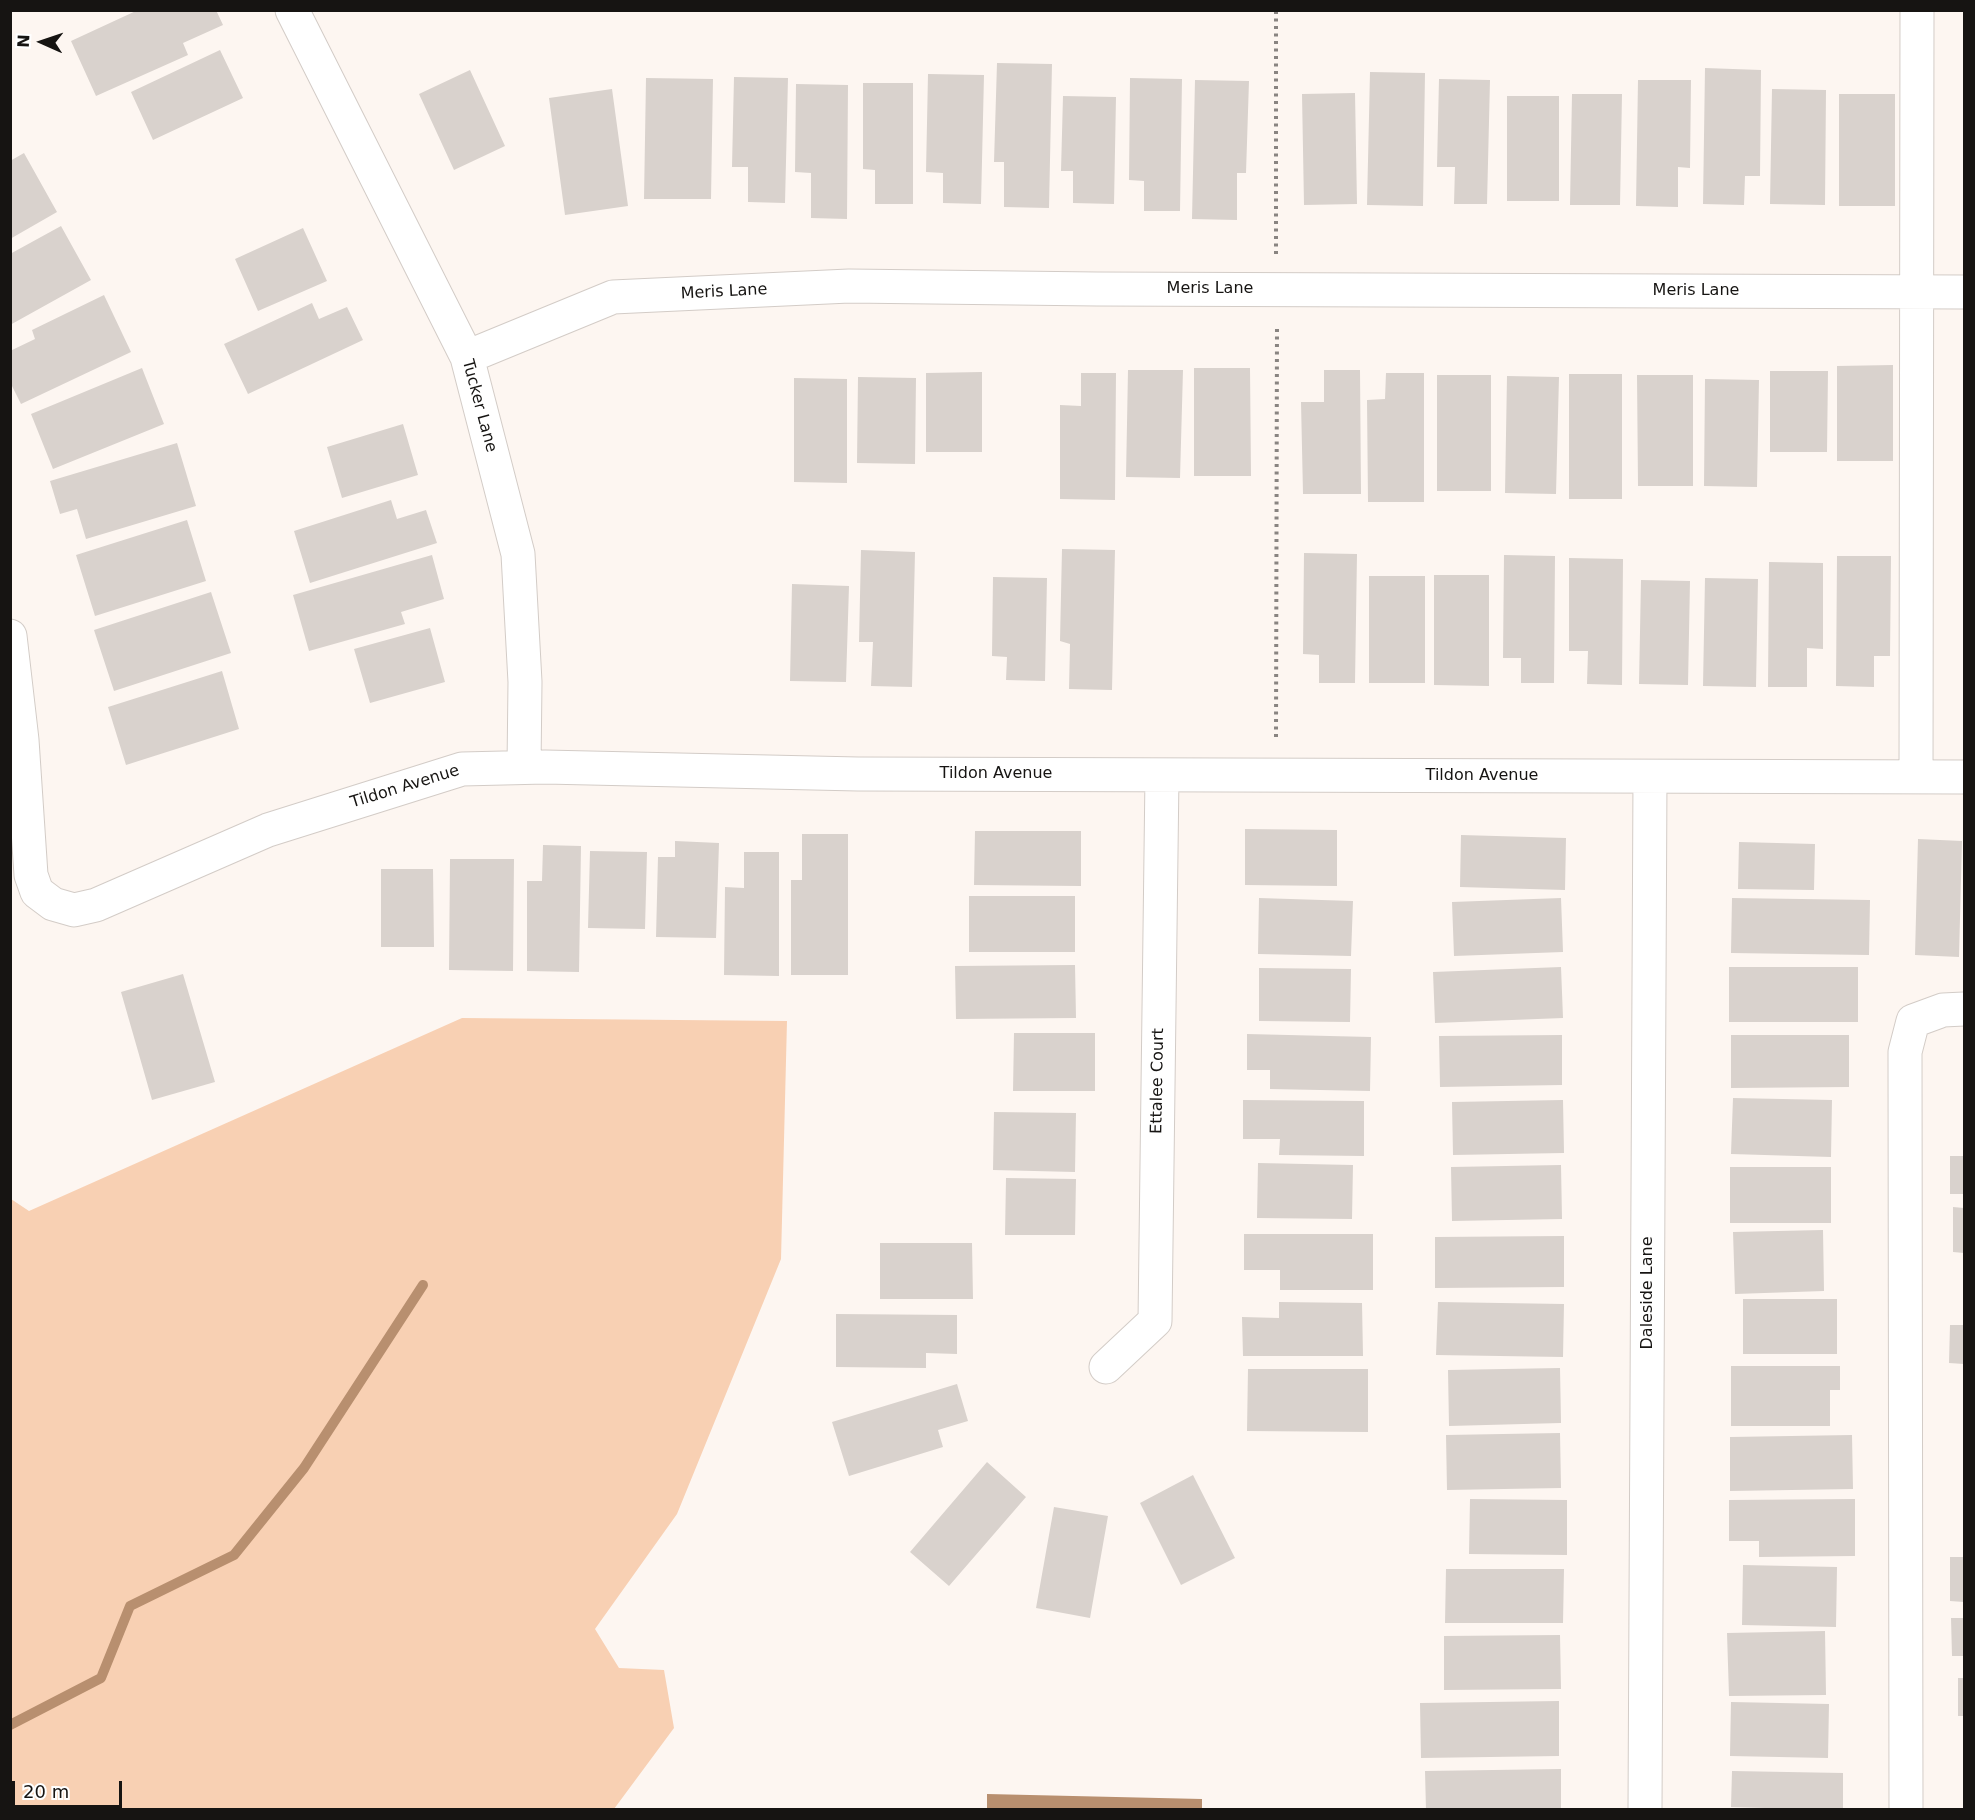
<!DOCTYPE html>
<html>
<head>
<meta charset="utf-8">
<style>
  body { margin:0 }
  #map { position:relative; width:1975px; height:1820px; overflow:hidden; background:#fdf6f1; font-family:"DejaVu Sans",sans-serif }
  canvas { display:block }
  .frame { position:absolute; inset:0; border:12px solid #161412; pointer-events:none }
  .north { position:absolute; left:12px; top:12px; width:60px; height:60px; -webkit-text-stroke:4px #fff; paint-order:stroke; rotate:273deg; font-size:16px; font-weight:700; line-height:24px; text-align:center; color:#161412 }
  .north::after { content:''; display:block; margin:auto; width:21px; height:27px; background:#161412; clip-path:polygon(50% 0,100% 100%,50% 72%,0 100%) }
  .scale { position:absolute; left:12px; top:1781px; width:110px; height:27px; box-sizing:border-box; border:3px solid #161412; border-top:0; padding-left:8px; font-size:18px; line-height:21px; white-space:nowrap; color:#161412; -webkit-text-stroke:4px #fff; paint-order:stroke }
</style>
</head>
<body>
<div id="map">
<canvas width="1975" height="1820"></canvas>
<div class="frame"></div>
<div class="north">N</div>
<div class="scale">20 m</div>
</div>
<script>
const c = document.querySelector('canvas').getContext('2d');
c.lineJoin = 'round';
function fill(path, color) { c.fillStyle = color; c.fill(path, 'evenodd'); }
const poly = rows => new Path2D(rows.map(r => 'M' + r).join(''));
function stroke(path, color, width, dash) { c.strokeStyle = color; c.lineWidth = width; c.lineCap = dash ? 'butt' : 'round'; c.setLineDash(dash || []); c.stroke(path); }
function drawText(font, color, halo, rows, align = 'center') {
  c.font = font + ' "DejaVu Sans",sans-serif'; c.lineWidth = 4.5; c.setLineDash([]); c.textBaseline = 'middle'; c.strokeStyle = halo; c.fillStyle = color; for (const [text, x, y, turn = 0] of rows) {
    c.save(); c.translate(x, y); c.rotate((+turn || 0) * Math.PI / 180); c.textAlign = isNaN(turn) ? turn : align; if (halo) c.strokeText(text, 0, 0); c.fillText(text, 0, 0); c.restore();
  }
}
fill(poly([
  [462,1018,787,1021,781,1259,677,1514,595,1629,619,1668,664,1670,674,1728,614,1809,11,1809,11,1199,29,1211]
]), '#f8d0b3');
fill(poly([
  [987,1794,1202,1799,1202,1809,987,1809]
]), '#b88f6f');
stroke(poly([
  [10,1725,101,1678,130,1606,234,1555,304,1468,423,1285]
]), '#b88f6f', 10);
fill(poly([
  [138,10,216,10,223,25,183,43,188,55,96,96,71,41],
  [220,50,243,98,153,140,131,92],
  [997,63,1052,64,1049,208,1004,207,1004,162,994,162],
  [1705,68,1761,70,1760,176,1745,176,1744,205,1703,204],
  [470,70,505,146,454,170,419,94],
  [1370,72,1425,73,1423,206,1367,205],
  [928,74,984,75,981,204,943,203,943,173,926,172],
  [734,77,788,78,785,203,748,202,748,167,732,167],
  [646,78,713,79,711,199,644,199],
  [1130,78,1182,79,1180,211,1144,211,1144,181,1129,180],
  [1439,79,1490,80,1487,204,1454,204,1455,167,1437,167],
  [1195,80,1249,81,1246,173,1237,173,1237,220,1192,219],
  [1638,80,1691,80,1690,168,1678,167,1678,207,1636,206],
  [863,83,913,83,913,204,875,204,875,170,863,169],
  [796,84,848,85,847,219,811,218,811,173,795,172],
  [612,89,628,206,565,215,549,98],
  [1772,89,1826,90,1825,205,1770,204],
  [1355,93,1357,204,1304,205,1302,94],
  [1572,94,1622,94,1620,205,1570,205],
  [1839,94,1895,94,1895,206,1839,206],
  [1063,96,1116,97,1114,204,1073,203,1073,171,1061,171],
  [1507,96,1559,96,1559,201,1507,201],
  [24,153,57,212,10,239,10,161],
  [61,226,91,280,10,325,10,254],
  [303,228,327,281,258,311,235,259],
  [104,295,131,352,21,404,10,382,10,351,35,339,32,330],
  [312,303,319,319,347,307,363,340,248,394,224,344],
  [1893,365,1893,461,1837,461,1837,366],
  [142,368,164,424,53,469,31,414],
  [1194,368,1250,368,1251,476,1194,476],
  [1128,370,1183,370,1180,478,1126,477],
  [1324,370,1360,370,1361,494,1303,494,1301,402,1324,402],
  [1770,371,1828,371,1827,452,1770,452],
  [982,372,982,452,926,452,926,373],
  [1081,373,1116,373,1115,500,1060,499,1060,405,1081,406],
  [1386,373,1424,373,1424,502,1368,502,1367,400,1385,399],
  [1569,374,1622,374,1622,499,1569,499],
  [1437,375,1491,375,1491,491,1437,491],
  [1637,375,1693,375,1693,486,1638,486],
  [1507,376,1559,377,1556,494,1505,493],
  [858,377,916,378,915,464,857,463],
  [794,378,847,379,847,483,794,482],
  [1705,379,1759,380,1757,487,1704,486],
  [403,424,418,475,342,498,327,447],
  [177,443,196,506,86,539,77,509,60,514,50,481],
  [391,500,397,519,426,510,437,543,310,583,294,531],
  [187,520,206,581,95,616,76,555],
  [1062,549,1115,550,1112,690,1069,689,1070,644,1060,641],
  [861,550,915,552,912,687,871,686,873,642,859,642],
  [1304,553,1357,554,1355,683,1319,683,1319,655,1303,654],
  [432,555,444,599,401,612,405,624,309,651,293,595],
  [1504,555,1555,556,1554,683,1521,683,1521,658,1503,658],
  [1837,556,1891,556,1890,656,1874,656,1874,687,1836,686],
  [1569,558,1623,559,1622,685,1587,684,1588,651,1569,651],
  [1769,562,1823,563,1823,649,1807,648,1807,687,1768,687],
  [1434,575,1489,575,1489,686,1434,685],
  [1369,576,1425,576,1425,683,1369,683],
  [993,577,1047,578,1045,681,1006,680,1007,657,992,656],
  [1705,578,1758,579,1756,687,1703,686],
  [1641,580,1690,581,1688,685,1639,684],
  [792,584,849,586,846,682,790,681],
  [211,592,231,653,114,691,94,630],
  [430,628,445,682,370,703,354,649],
  [222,671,239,729,126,765,108,707],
  [1245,829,1337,830,1337,886,1245,885],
  [975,831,1081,831,1081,886,974,885],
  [802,834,848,834,848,975,791,975,791,880,802,880],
  [1461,835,1566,838,1565,890,1460,887],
  [1918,839,1962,841,1959,957,1915,955],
  [675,841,719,843,716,938,656,937,658,857,675,857],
  [1739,842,1815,844,1814,890,1738,889],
  [543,845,581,846,579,972,527,971,527,881,542,881],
  [590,851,647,852,645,929,588,928],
  [744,852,779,852,779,976,724,975,725,887,744,888],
  [450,859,514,859,513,971,449,970],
  [381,869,433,869,434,947,381,947],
  [969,896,1075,896,1075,952,969,952],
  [1259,898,1353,901,1351,956,1258,954],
  [1561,898,1563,952,1454,956,1452,902],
  [1732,898,1870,900,1869,955,1731,953],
  [1075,965,1076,1018,956,1019,955,966],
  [1561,967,1563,1018,1435,1023,1433,972],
  [1729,967,1858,967,1858,1022,1729,1022],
  [1259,968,1351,969,1350,1022,1259,1021],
  [183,974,215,1082,152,1100,121,992],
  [1014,1033,1095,1033,1095,1091,1013,1091],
  [1247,1034,1371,1037,1370,1091,1270,1089,1270,1070,1247,1070],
  [1562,1035,1562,1085,1440,1087,1439,1036],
  [1731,1035,1849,1035,1849,1087,1731,1088],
  [1733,1098,1832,1100,1831,1157,1731,1154],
  [1243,1100,1364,1101,1364,1156,1279,1155,1280,1139,1243,1139],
  [1563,1100,1564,1153,1453,1155,1452,1102],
  [994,1112,1076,1113,1075,1172,993,1170],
  [1950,1156,1964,1156,1964,1194,1950,1194],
  [1258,1163,1353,1165,1352,1219,1257,1218],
  [1561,1165,1562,1219,1452,1221,1451,1167],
  [1730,1167,1831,1167,1831,1223,1730,1223],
  [1006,1178,1076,1179,1075,1235,1005,1235],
  [1953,1207,1964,1208,1964,1253,1953,1252],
  [1823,1230,1824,1291,1735,1294,1733,1232],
  [1244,1234,1373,1234,1373,1290,1280,1290,1280,1270,1244,1270],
  [1564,1236,1564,1287,1435,1288,1435,1237],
  [880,1243,972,1243,973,1299,880,1299],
  [1743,1299,1837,1299,1837,1354,1743,1354],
  [1279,1302,1362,1303,1363,1356,1243,1356,1242,1317,1279,1318],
  [1438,1302,1564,1304,1563,1357,1436,1355],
  [836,1314,957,1315,957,1354,926,1353,926,1368,836,1367],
  [1950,1325,1964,1325,1964,1364,1949,1363],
  [1731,1366,1840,1366,1840,1390,1830,1390,1830,1426,1731,1426],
  [1560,1368,1561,1423,1449,1426,1448,1370],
  [1248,1369,1368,1369,1368,1432,1247,1431],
  [957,1384,968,1421,938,1430,943,1447,849,1476,832,1422],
  [1560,1433,1561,1488,1447,1490,1446,1435],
  [1852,1435,1853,1489,1730,1491,1730,1437],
  [987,1462,1026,1497,949,1586,910,1552],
  [1193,1475,1235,1558,1181,1585,1140,1503],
  [1470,1499,1567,1500,1567,1555,1469,1554],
  [1855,1499,1855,1556,1759,1557,1759,1541,1729,1541,1729,1500],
  [1054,1507,1108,1516,1090,1618,1036,1608],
  [1950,1557,1964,1557,1964,1602,1950,1601],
  [1743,1565,1837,1567,1836,1627,1742,1625],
  [1446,1569,1564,1569,1563,1623,1445,1623],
  [1951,1618,1964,1618,1964,1656,1952,1656],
  [1825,1631,1826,1695,1729,1696,1727,1633],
  [1560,1635,1561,1689,1444,1690,1444,1636],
  [1958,1678,1964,1678,1964,1716,1958,1716],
  [1559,1701,1559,1756,1421,1758,1420,1703],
  [1731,1702,1829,1704,1828,1758,1730,1756],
  [1561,1769,1561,1810,1426,1810,1425,1771],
  [1732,1771,1843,1773,1843,1810,1765,1810,1765,1808,1731,1807]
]), '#d9d2cd');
const minor = poly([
  [292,10,467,357,518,554,525,682,524,767],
  [467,357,613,297,849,286,1097,289,1964,292],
  [10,636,22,740,31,875,37,892,53,904,74,910,96,905,268,830,462,769,545,767,858,774,1964,777],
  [1916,777,1917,10],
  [1106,1367,1155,1321,1162,775],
  [1645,1810,1650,777],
  [1906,1810,1905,1052,1913,1021,1943,1010,1964,1009]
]);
stroke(minor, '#d3ccc7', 35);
stroke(poly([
  [1276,254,1276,10],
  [1276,737,1277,326]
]), '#898481', 4, [3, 4.5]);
stroke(minor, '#fff', 33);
drawText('16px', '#161412', '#fff', [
  ["Meris Lane",1210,289],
  ["Meris Lane",1696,291],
  ["Meris Lane",724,292,-3],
  ["Tucker Lane",479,406,75],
  ["Tildon Avenue",996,774],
  ["Tildon Avenue",1482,776],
  ["Tildon Avenue",405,787,-17],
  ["Ettalee Court",1158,1081,-89],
  ["Daleside Lane",1648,1293,-90]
]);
</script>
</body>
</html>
